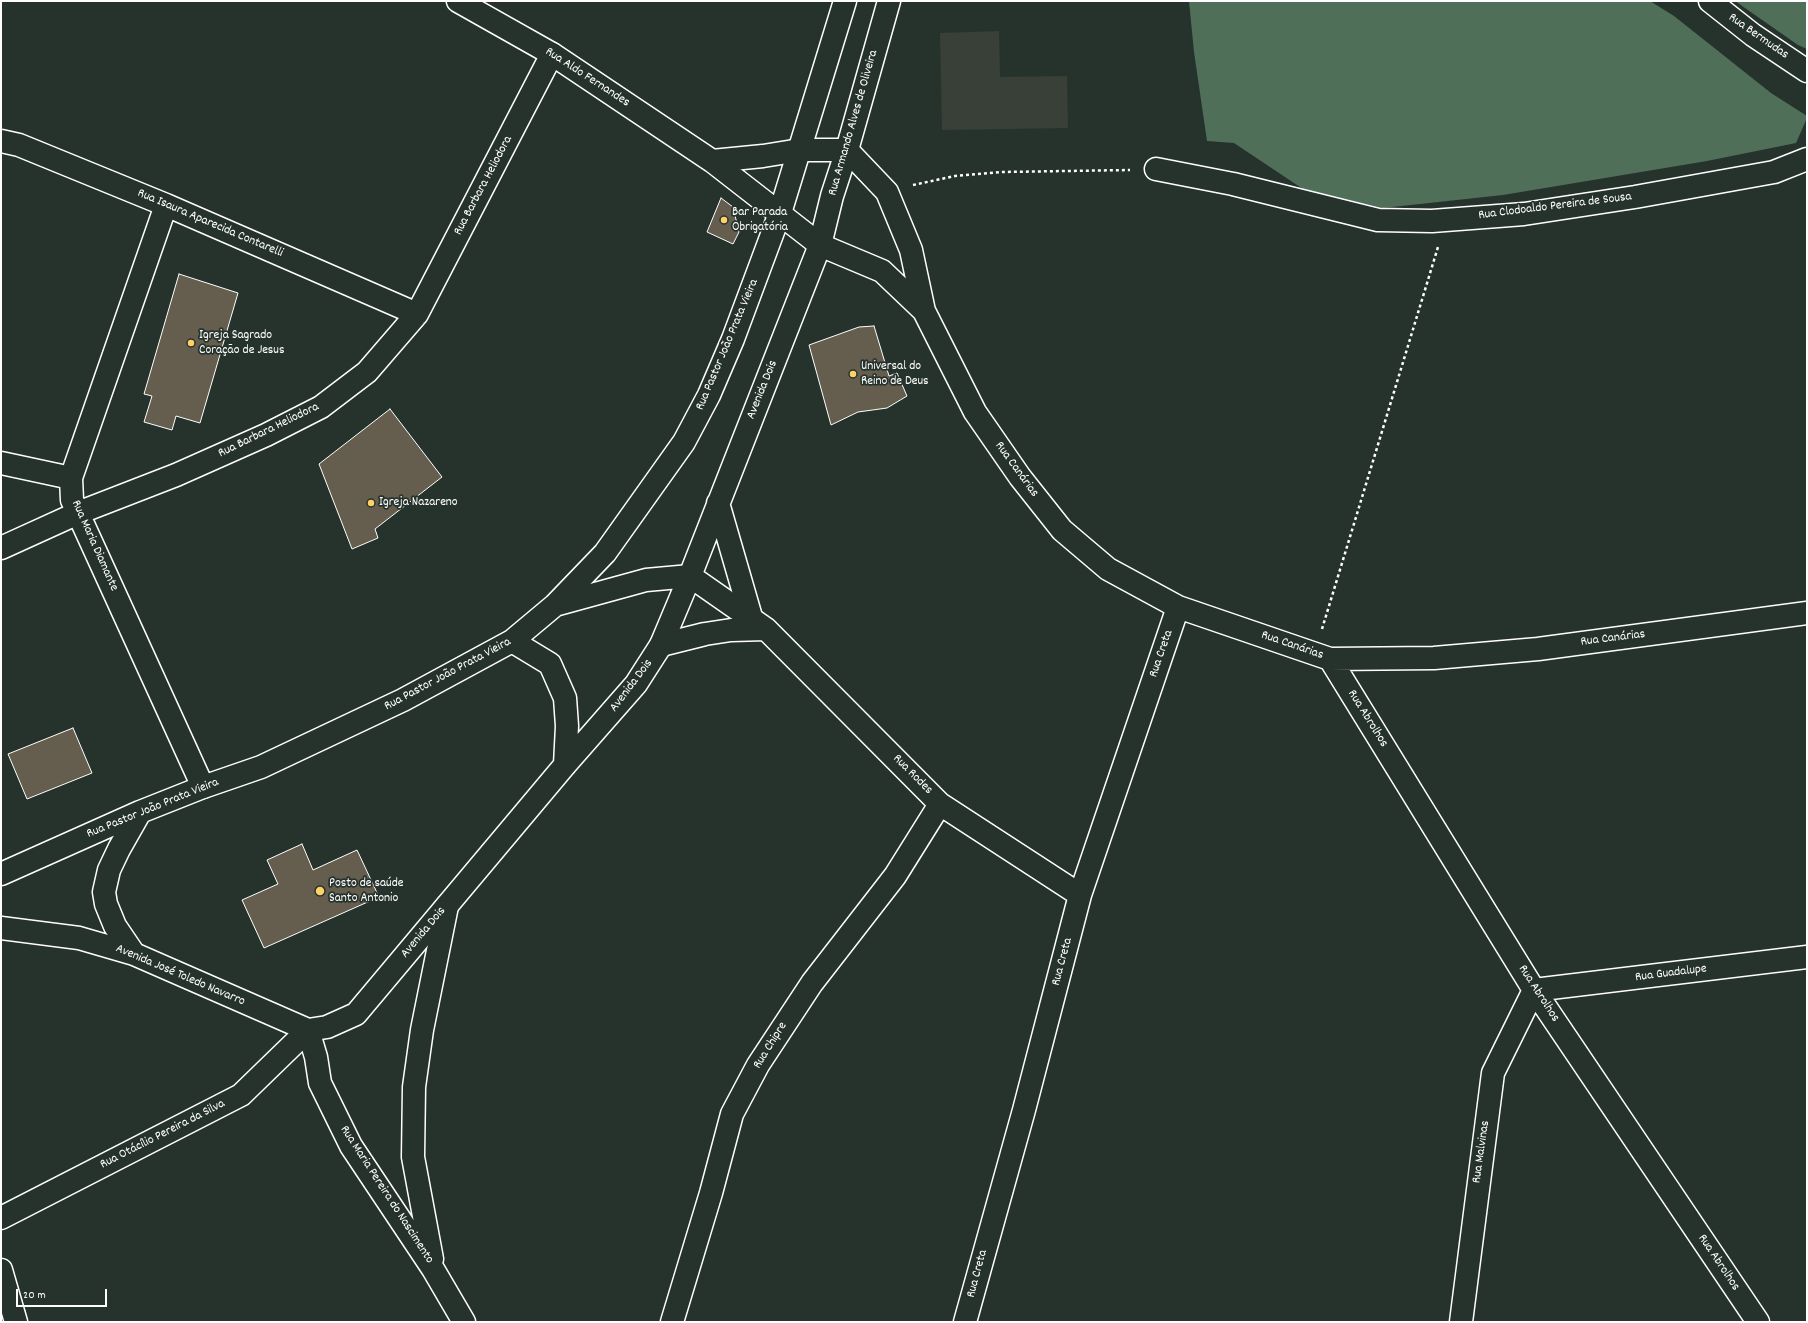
<!DOCTYPE html>
<html>
<head>
<meta charset="utf-8">
<style>
  body { margin:0 }
  #map { position:relative; width:1808px; height:1323px; overflow:hidden; background:#26332d; font-family:Dekko,sans-serif }
  canvas { display:block }
  .frame { position:absolute; inset:0; border:2px solid #fff; pointer-events:none }
  .scale { position:absolute; left:16px; top:1289px; width:91px; height:18px; box-sizing:border-box; border:2px solid #fff; border-top:0; padding-left:5px; font-size:12px; line-height:14px; white-space:nowrap; color:#fff; -webkit-text-stroke:3px #26332d; paint-order:stroke }
</style>
</head>
<body>
<div id="map">
<canvas width="1808" height="1323"></canvas>
<div class="frame"></div>
<div class="scale">20 m</div>
</div>
<script>
const c = document.querySelector('canvas').getContext('2d');
c.lineJoin = 'round';
function fill(path, color) { c.fillStyle = color; c.fill(path, 'evenodd'); }
const poly = rows => new Path2D(rows.map(r => 'M' + r).join(''));
function stroke(path, color, width, dash) { c.strokeStyle = color; c.lineWidth = width; c.lineCap = dash ? 'butt' : 'round'; c.setLineDash(dash || []); c.stroke(path); }
function drawText(font, color, halo, rows, align = 'center') {
  c.font = font + ' Dekko,sans-serif'; c.lineWidth = 3.5; c.setLineDash([]); c.textBaseline = 'middle'; c.strokeStyle = halo; c.fillStyle = color; for (const [text, x, y, turn = 0] of rows) {
    c.save(); c.translate(x, y); c.rotate((+turn || 0) * Math.PI / 180); c.textAlign = isNaN(turn) ? turn : align; if (halo) c.strokeText(text, 0, 0); c.fillText(text, 0, 0); c.restore();
  }
}
fill(poly([
  [999,31,1000,77,1067,76,1068,128,942,130,940,33]
]), '#394037');
fill(poly([
  [1189,1,1650,1,1674,16,1771,93,1807,116,1807,118,1796,143,1707,161,1503,195,1383,208,1303,189,1234,143,1207,141,1194,52],
  [1735,1,1807,1,1807,49,1798,45]
]), '#4f6f59');
const building = poly([
  [721,198,733,207,739,232,733,244,707,232,721,198],
  [179,274,238,293,200,423,176,416,172,430,144,422,152,396,144,394,179,274],
  [874,326,889,376,897,373,907,396,887,408,858,412,831,425,809,345,859,327,874,326],
  [390,409,442,477,375,529,378,538,352,549,319,464,390,409],
  [73,728,92,773,27,799,8,754,73,728],
  [302,844,313,870,357,850,379,897,264,948,242,900,278,884,267,860,302,844]
]);
fill(building, '#655e4e');
stroke(building, '#fff', 1);
const minor = poly([
  [1710,1,1753,35,1807,71],
  [1,141,19,145,166,205,417,314],
  [847,150,887,192,911,250,924,311,975,412,1020,477,1062,530,1108,569,1178,607,1330,659,1434,658,1538,649,1807,613],
  [1156,169,1233,184,1378,220,1432,221,1524,214,1635,197,1774,172,1807,159],
  [166,205,71,478,72,500,203,787],
  [820,245,882,271,924,311],
  [1,463,71,478],
  [1,548,78,513,176,475,266,435,321,407,367,372,417,314,552,54],
  [690,576,766,629,940,804,1080,895],
  [661,645,705,634,731,630,766,629],
  [1330,659,1534,990,1758,1322],
  [1,1218,241,1095,308,1030,316,1057,320,1083,351,1146,433,1269,464,1322],
  [432,1259,413,1157,414,1087,422,1030,447,906],
  [1,1270,16,1322],
  [672,1322,711,1193,732,1114,758,1065,812,983,895,876,940,804],
  [965,1322,1024,1110,1080,895,1178,607],
  [1461,1322,1493,1073,1534,990,1807,957]
]);
const tertiary = poly([
  [458,1,552,54,712,161,820,245],
  [712,161,763,156,800,150,847,150]
]);
const secondary = poly([
  [718,503,751,617],
  [555,605,646,580,690,576],
  [512,641,550,664,565,698,567,726,565,765],
  [1,874,140,812,203,787,261,767,403,700,512,641,555,605,605,553,684,442,709,395,733,339,780,213,845,1],
  [1,928,79,938,134,954,308,1030,327,1027,356,1014,565,765,636,684,661,645,690,576,820,245,832,196,847,150,889,1],
  [134,954,115,926,106,904,104,892,109,870,119,849,140,812]
]);
stroke(minor, '#fff', 25);
stroke(tertiary, '#fff', 25);
stroke(secondary, '#fff', 25);
stroke(poly([
  [913,185,955,176,1002,172,1130,170],
  [1322,629,1438,247]
]), '#fff', 2.5, [3, 3]);
stroke(minor, '#26332d', 22);
stroke(tertiary, '#26332d', 22);
stroke(secondary, '#26332d', 22);
for (const [x, y, r, color] of [
  [724,220,4,"#ffd166"],
  [191,343,4,"#ffd166"],
  [853,374,4,"#ffd166"],
  [371,503,4,"#ffd166"],
  [320,891,5,"#ffd166"]
]) { const dot = new Path2D(); dot.arc(x, y, r, 0, 2 * Math.PI); c.fillStyle = color; c.fill(dot); stroke(dot, '#26332d', 1.5); }
drawText('13px', '#fff', '#26332d', [
  ["Rua Bermudas",1758,37,35],
  ["Rua Aldo Fernandes",587,78,33],
  ["Rua Armando Alves de Oliveira",854,123,-74],
  ["Rua Barbara Heliodora",484,186,-62],
  ["Rua Clodoaldo Pereira de Sousa",1555,207,-7],
  ["Rua Isaura Aparecida Contarelli",210,224,23],
  ["Rua Pastor João Prata Vieira",728,345,-67],
  ["Avenida Dois",763,390,-68],
  ["Rua Barbara Heliodora",269,431,-26],
  ["Rua Canárias",1016,470,54],
  ["Rua Maria Diamante",94,546,66],
  ["Rua Canárias",1613,639,-7],
  ["Rua Canárias",1292,646,19],
  ["Rua Creta",1162,654,-71],
  ["Rua Pastor João Prata Vieira",448,675,-28],
  ["Avenida Dois",632,686,-53],
  ["Rua Abrolhos",1367,719,58],
  ["Rua Rodes",912,775,45],
  ["Rua Pastor João Prata Vieira",153,809,-22],
  ["Avenida Dois",424,933,-50],
  ["Rua Creta",1063,962,-75],
  ["Rua Guadalupe",1671,974,-7],
  ["Avenida José Toledo Navarro",180,976,23],
  ["Rua Abrolhos",1538,994,57],
  ["Rua Chipre",771,1046,-58],
  ["Rua Otácílio Pereira da Silva",163,1135,-27],
  ["Rua Malvinas",1482,1152,-82],
  ["Rua Maria Pereira do Nascimento",386,1195,57],
  ["Rua Abrolhos",1718,1263,56],
  ["Rua Creta",978,1274,-75]
]);
drawText('13px', '#fff', '#26332d', [
  ["Bar Parada",732,213],
  ["Obrigatória",732,228],
  ["Igreja Sagrado",199,336],
  ["Coração de Jesus",199,351],
  ["Universal do",861,367],
  ["Reino de Deus",861,382],
  ["Igreja Nazareno",379,503],
  ["Posto de saúde",329,884],
  ["Santo Antonio",329,899]
], 'left');
</script>
</body>
</html>
